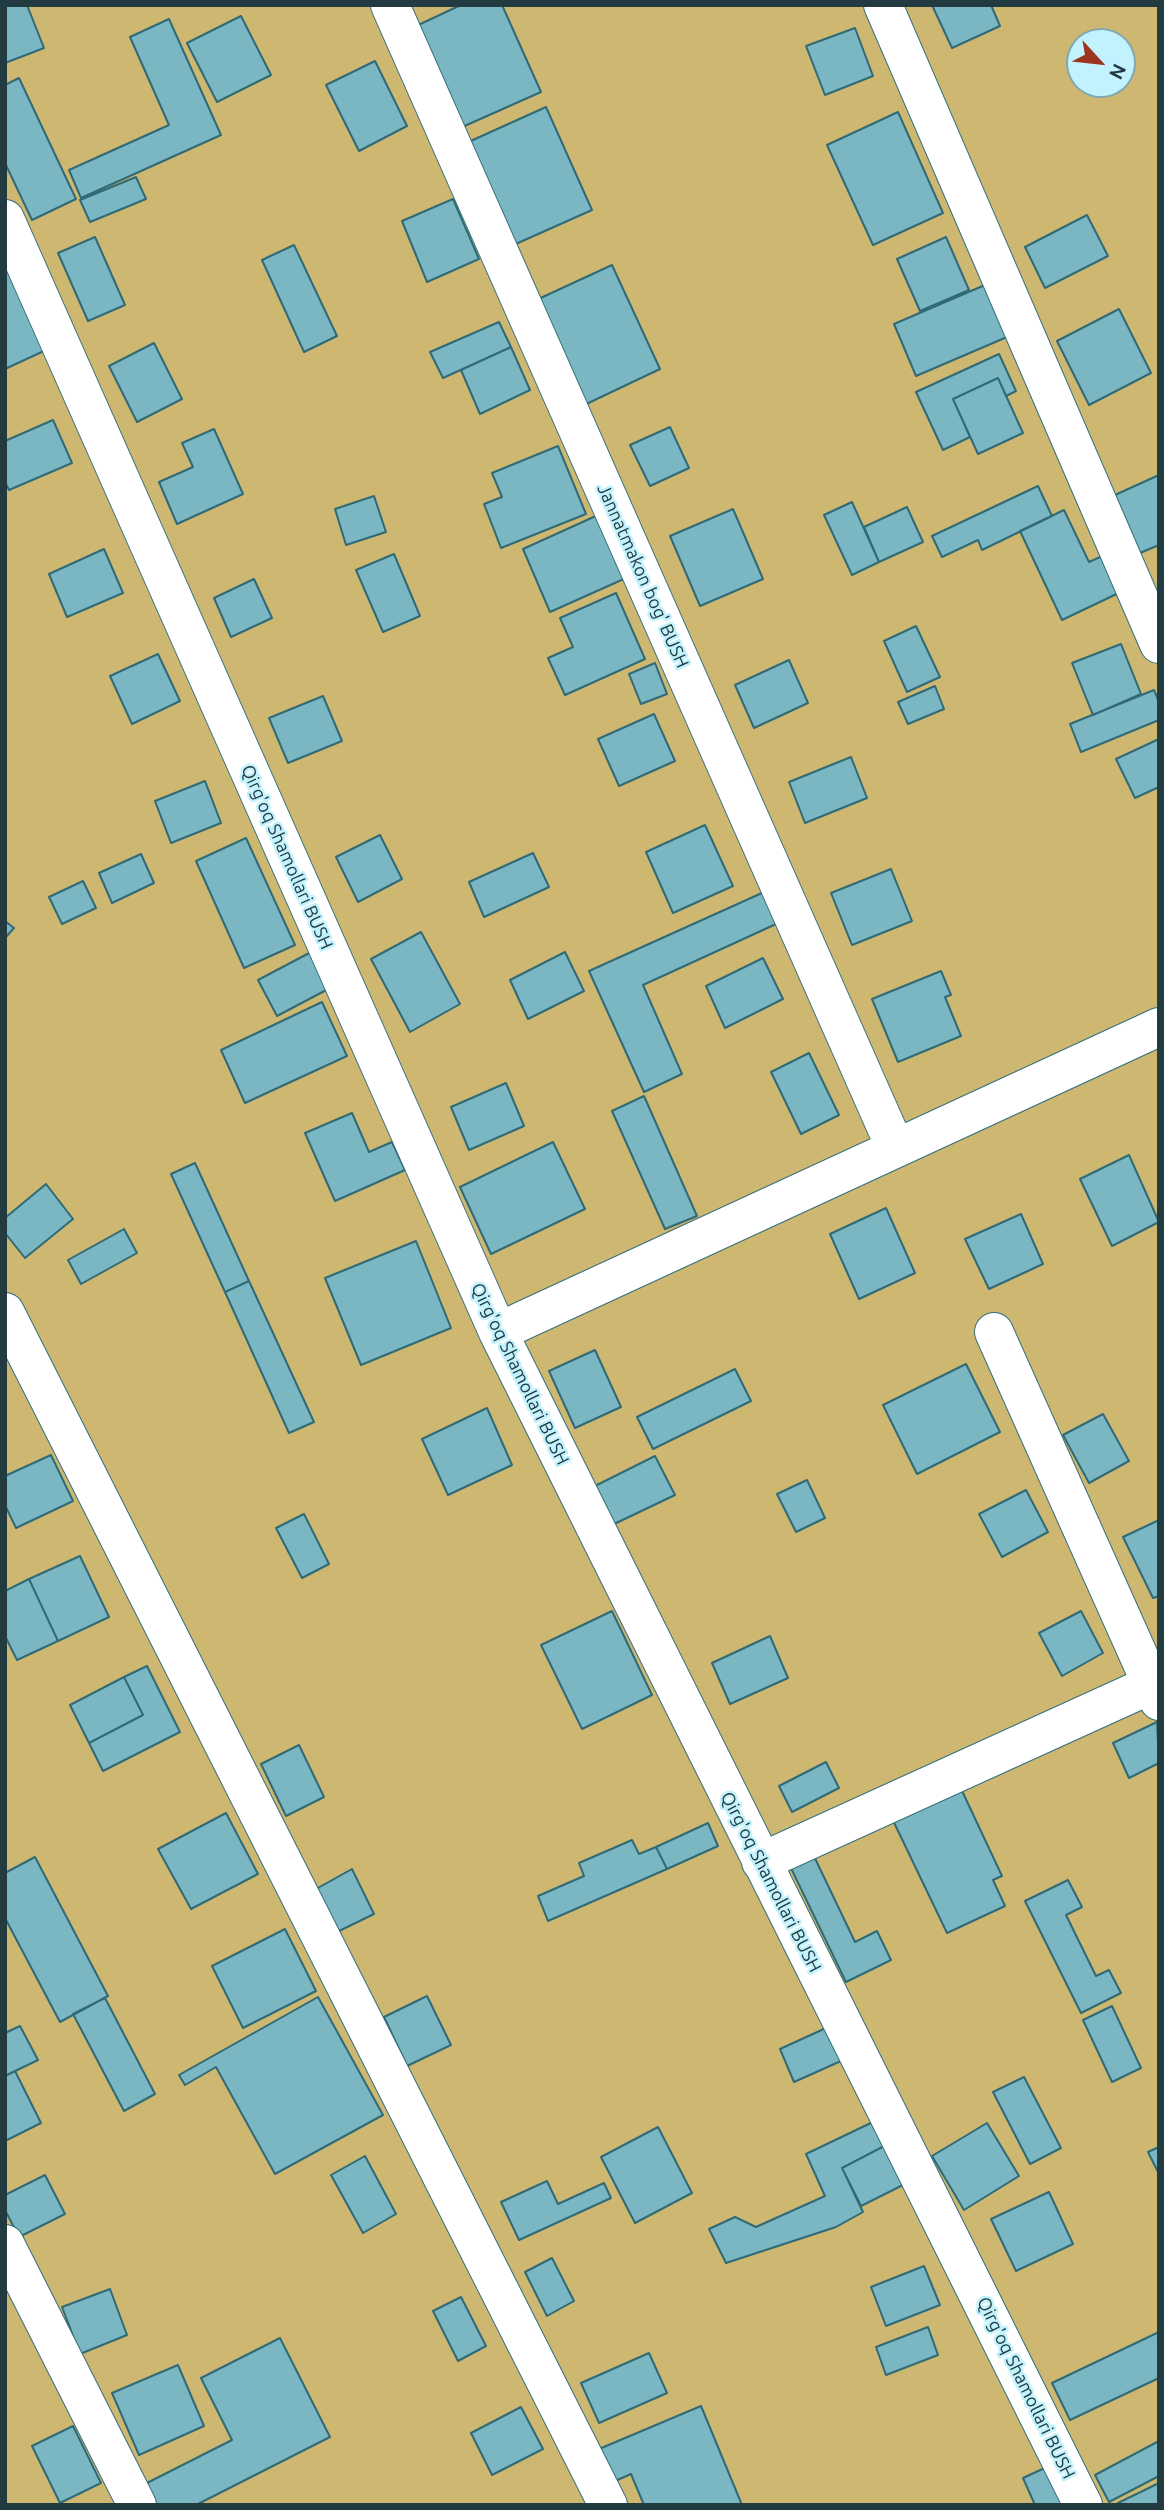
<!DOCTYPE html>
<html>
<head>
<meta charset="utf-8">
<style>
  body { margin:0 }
  #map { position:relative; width:1164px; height:2510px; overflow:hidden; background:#abe7f5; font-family:Ubuntu,sans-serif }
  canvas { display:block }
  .frame { position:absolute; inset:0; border:7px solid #223b40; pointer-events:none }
  .north { position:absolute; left:1066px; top:28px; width:70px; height:70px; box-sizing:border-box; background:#c2f2fd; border:2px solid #82a9b1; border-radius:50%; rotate:117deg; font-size:19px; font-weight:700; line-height:28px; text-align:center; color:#223b40 }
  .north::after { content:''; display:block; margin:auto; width:24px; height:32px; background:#9d3420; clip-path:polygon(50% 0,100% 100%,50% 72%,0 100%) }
</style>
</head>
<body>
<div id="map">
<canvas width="1164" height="2510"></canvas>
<div class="frame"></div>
<div class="north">N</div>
</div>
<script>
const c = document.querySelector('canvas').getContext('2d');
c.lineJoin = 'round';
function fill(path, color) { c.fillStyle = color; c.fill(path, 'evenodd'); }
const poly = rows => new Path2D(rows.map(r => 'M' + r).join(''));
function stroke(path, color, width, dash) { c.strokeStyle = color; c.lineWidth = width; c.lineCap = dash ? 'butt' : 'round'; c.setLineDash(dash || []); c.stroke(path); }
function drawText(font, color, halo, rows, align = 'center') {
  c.font = font + ' Ubuntu,sans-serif'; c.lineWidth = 5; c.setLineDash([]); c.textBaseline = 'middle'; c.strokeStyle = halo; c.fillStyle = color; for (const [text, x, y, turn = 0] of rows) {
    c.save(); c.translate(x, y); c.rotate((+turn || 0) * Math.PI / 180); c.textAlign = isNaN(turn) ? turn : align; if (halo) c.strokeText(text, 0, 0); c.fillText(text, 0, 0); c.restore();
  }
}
fill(poly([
  [5,5,1159,5,1159,2505,5,2505],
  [1080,42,1122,42,1122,84,1080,84]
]), '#cdb771');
const building = poly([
  [5,5,27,5,44,48,5,63,5,5],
  [461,5,502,5,541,92,460,128,414,27,461,5],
  [932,5,991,5,1000,26,952,48,932,5],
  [241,16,271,75,217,102,187,43,241,16],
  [169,19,221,135,81,198,69,170,169,125,130,37,169,19],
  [855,28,873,76,825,95,806,46,855,28],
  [375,61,407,126,359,151,326,85,375,61],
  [19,78,76,199,32,220,5,163,5,85,19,78],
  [546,107,592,210,509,247,464,144,546,107],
  [898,112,943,213,873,245,827,145,898,112],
  [136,177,146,199,90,222,80,200,136,177],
  [453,199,479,259,427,282,402,221,453,199],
  [1087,215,1108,256,1045,288,1025,247,1087,215],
  [95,237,125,305,88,321,58,253,95,237],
  [946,237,969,290,920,311,897,259,946,237],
  [294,245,337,336,304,352,262,260,294,245],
  [5,265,46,350,5,369,5,265],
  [612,265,660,369,580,407,532,302,612,265],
  [985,285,1007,337,916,376,894,324,985,285],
  [1119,309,1151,373,1089,405,1057,341,1119,309],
  [499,322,511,347,443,378,430,352,499,322],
  [154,343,182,399,137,422,109,366,154,343],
  [511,347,530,390,480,414,461,370,511,347],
  [999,354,1016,391,1006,396,998,378,953,399,970,437,943,450,916,392,999,354],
  [998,378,1023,433,978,454,953,399,998,378],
  [53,420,72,463,9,490,5,482,5,441,53,420],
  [670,427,689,468,650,486,630,445,670,427],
  [214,429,243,494,177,524,159,482,193,467,182,443,214,429],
  [558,446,586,514,501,548,484,504,502,497,492,473,558,446],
  [1159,475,1159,545,1140,553,1115,495,1159,475],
  [1038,486,1052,516,982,550,978,540,942,557,932,536,1038,486],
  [374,496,386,532,346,545,335,509,374,496],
  [852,502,879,562,852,575,824,515,852,502],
  [907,507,923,542,879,562,864,527,907,507],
  [733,509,763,579,700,606,670,536,733,509],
  [1064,510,1089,562,1109,553,1125,590,1062,620,1020,531,1064,510],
  [598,515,626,578,550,612,523,549,598,515],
  [104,549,123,593,67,617,49,574,104,549],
  [394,554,420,616,383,632,356,570,394,554],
  [254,579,272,618,231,637,214,598,254,579],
  [616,593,645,659,565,695,548,658,573,647,560,618,616,593],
  [916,626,940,677,907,692,884,641,916,626],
  [1121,644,1141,694,1093,715,1072,663,1121,644],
  [158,654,180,701,132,724,110,676,158,654],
  [789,660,808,703,754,728,735,685,789,660],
  [655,663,667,694,641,704,629,674,655,663],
  [935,686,944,709,908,724,898,702,935,686],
  [1154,690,1159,702,1159,720,1081,752,1070,724,1154,690],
  [323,696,342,741,288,763,269,718,323,696],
  [654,714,675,761,619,786,598,739,654,714],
  [1159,739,1159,787,1135,798,1116,759,1159,739],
  [851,757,867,798,805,823,789,782,851,757],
  [205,781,221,823,171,843,155,801,205,781],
  [705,825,733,886,673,913,646,852,705,825],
  [380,835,402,879,358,902,336,857,380,835],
  [246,838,295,945,244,968,196,861,246,838],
  [533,853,549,887,484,917,469,882,533,853],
  [141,854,154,883,112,903,99,873,141,854],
  [891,869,912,921,852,945,831,893,891,869],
  [83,881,96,908,62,924,49,897,83,881],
  [773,888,787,919,643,985,682,1074,644,1092,589,971,773,888],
  [5,921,14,928,5,938,5,921],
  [421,932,460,1004,410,1032,371,959,421,932],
  [313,951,332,987,277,1016,258,980,313,951],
  [565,952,584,991,528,1019,510,980,565,952],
  [763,958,783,999,725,1028,706,986,763,958],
  [941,971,951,995,945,997,961,1036,898,1062,872,999,941,971],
  [322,1002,347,1056,245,1103,221,1050,322,1002],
  [809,1053,839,1115,801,1134,771,1072,809,1053],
  [506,1083,524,1126,469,1150,451,1107,506,1083],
  [644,1096,697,1216,665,1229,612,1111,644,1096],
  [352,1113,369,1152,392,1142,405,1170,335,1201,305,1133,352,1113],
  [553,1142,585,1209,491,1254,460,1187,553,1142],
  [1129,1155,1159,1222,1112,1246,1080,1179,1129,1155],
  [195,1163,249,1281,225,1292,171,1174,195,1163],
  [46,1184,73,1219,25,1258,5,1233,5,1218,46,1184],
  [886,1208,915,1273,859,1299,830,1234,886,1208],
  [1021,1214,1043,1264,989,1289,965,1239,1021,1214],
  [124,1229,137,1253,81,1284,68,1260,124,1229],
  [416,1241,451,1328,361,1365,325,1278,416,1241],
  [249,1281,314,1422,289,1433,225,1292,249,1281],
  [595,1350,621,1407,575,1428,549,1371,595,1350],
  [966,1364,1000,1432,917,1474,883,1405,966,1364],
  [735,1369,751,1401,653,1449,637,1417,735,1369],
  [487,1408,512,1465,448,1495,422,1439,487,1408],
  [1103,1414,1129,1461,1089,1483,1063,1435,1103,1414],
  [51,1455,73,1501,16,1528,5,1505,5,1476,51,1455],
  [655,1456,675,1495,610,1526,591,1488,655,1456],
  [807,1480,825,1518,796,1532,777,1494,807,1480],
  [1026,1490,1048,1532,1002,1557,979,1514,1026,1490],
  [304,1514,329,1564,302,1578,276,1528,304,1514],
  [1159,1520,1159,1596,1153,1598,1123,1537,1159,1520],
  [80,1556,109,1617,58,1641,29,1579,80,1556],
  [29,1579,58,1641,17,1660,5,1636,5,1591,29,1579],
  [612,1611,652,1695,582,1729,541,1645,612,1611],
  [1081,1611,1103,1653,1062,1676,1039,1633,1081,1611],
  [770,1636,788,1678,730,1704,712,1663,770,1636],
  [147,1666,180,1732,103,1771,89,1743,143,1715,124,1677,147,1666],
  [124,1677,143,1715,89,1743,70,1705,124,1677],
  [1157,1722,1159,1763,1129,1778,1113,1743,1157,1722],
  [299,1745,324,1797,286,1816,261,1764,299,1745],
  [826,1762,839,1788,792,1812,779,1786,826,1762],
  [956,1778,1002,1876,993,1880,1005,1906,947,1933,888,1810,956,1778],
  [226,1813,258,1874,191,1909,158,1849,226,1813],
  [708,1823,718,1846,667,1869,656,1847,708,1823],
  [632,1840,639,1854,656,1847,667,1869,548,1921,538,1896,584,1876,579,1863,632,1840],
  [811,1850,855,1942,877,1931,891,1960,846,1982,788,1862,811,1850],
  [35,1857,108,1996,60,2022,5,1918,5,1873,35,1857],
  [352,1869,374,1914,337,1932,316,1889,352,1869],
  [1068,1880,1082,1907,1066,1915,1096,1976,1109,1970,1121,1993,1081,2013,1025,1901,1068,1880],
  [285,1929,316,1991,243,2028,212,1966,285,1929],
  [427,1996,451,2045,407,2066,384,2017,427,1996],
  [318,1997,383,2115,275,2174,216,2067,185,2085,179,2075,318,1997],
  [105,1998,155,2094,124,2111,73,2014,105,1998],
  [1112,2006,1141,2068,1112,2082,1083,2020,1112,2006],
  [20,2026,38,2060,5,2076,5,2033,20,2026],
  [826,2028,841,2061,794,2082,780,2049,826,2028],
  [15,2071,41,2123,5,2141,5,2076,15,2071],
  [1024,2077,1061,2148,1030,2164,993,2092,1024,2077],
  [877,2120,888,2144,842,2168,863,2212,836,2227,726,2263,709,2229,735,2217,756,2227,825,2196,806,2154,877,2120],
  [987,2123,1019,2176,964,2210,932,2156,987,2123],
  [658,2127,692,2193,635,2223,601,2157,658,2127],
  [888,2144,907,2183,861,2206,842,2168,888,2144],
  [1159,2147,1159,2174,1148,2152,1159,2147],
  [365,2156,396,2214,363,2233,331,2175,365,2156],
  [45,2175,65,2214,19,2237,5,2210,5,2195,45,2175],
  [547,2181,558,2204,604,2183,611,2198,519,2240,501,2202,547,2181],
  [1049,2192,1073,2244,1016,2271,991,2219,1049,2192],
  [552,2258,574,2301,547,2316,525,2272,552,2258],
  [924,2266,940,2305,886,2326,871,2287,924,2266],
  [110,2289,127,2335,80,2354,62,2307,110,2289],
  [461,2297,486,2346,458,2361,433,2311,461,2297],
  [928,2327,938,2355,886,2375,876,2347,928,2327],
  [1159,2332,1159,2378,1070,2420,1052,2383,1159,2332],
  [280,2338,330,2437,196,2505,145,2505,137,2488,232,2440,201,2378,280,2338],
  [649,2353,667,2393,599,2423,581,2383,649,2353],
  [178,2365,204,2426,139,2455,112,2393,178,2365],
  [701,2406,742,2505,644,2505,631,2474,613,2482,599,2449,701,2406],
  [521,2407,543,2449,492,2475,471,2433,521,2407],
  [73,2426,101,2483,60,2503,32,2446,73,2426],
  [1159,2441,1159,2476,1109,2502,1095,2475,1159,2441],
  [1049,2466,1067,2505,1035,2505,1023,2478,1049,2466],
  [1159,2483,1159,2505,1118,2505,1118,2503,1159,2483]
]);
fill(building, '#7bb6c3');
stroke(building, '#2f6a76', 2);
const minor = poly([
  [390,5,895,1147],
  [883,5,1159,644],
  [5,219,498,1332,1083,2505],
  [5,1312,608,2505],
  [498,1332,1159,1027],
  [994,1332,1159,1701],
  [761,1862,1159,1681],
  [5,2244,137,2505]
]);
stroke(minor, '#35707c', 40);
stroke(minor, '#fff', 38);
drawText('18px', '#223b40', '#c2f2fd', [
  ["Jannatmakon bog' BUSH",643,576,66],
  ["Qirg'oq Shamollari BUSH",287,857,66],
  ["Qirg'oq Shamollari BUSH",520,1374,64],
  ["Qirg'oq Shamollari BUSH",771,1882,63],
  ["Qirg'oq Shamollari BUSH",1026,2388,64]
]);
</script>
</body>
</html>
